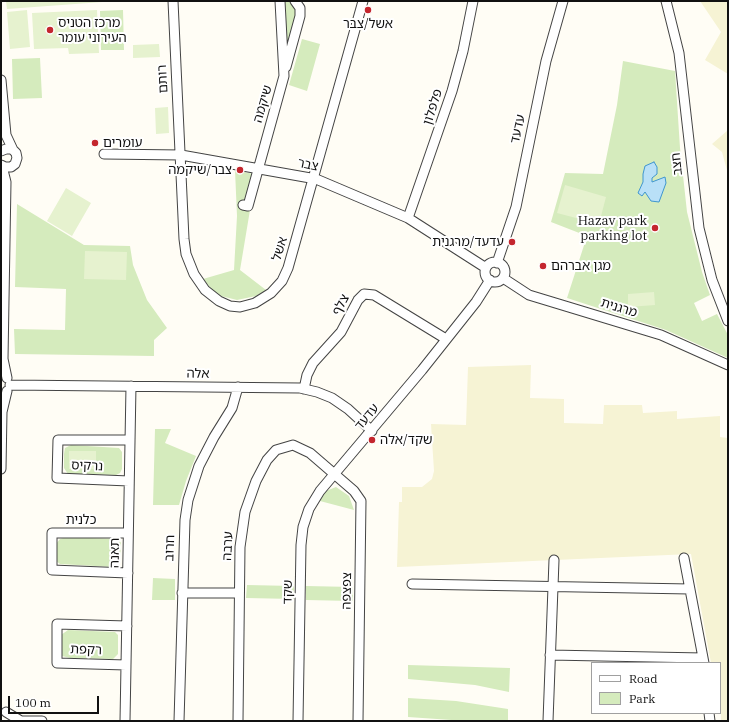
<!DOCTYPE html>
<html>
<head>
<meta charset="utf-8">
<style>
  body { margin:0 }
  #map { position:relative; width:729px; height:722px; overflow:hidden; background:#fffdf5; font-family:"IBM Plex Serif",serif }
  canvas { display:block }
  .frame { position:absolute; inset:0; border:2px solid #111; pointer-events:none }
  .legend { position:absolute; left:591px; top:662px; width:130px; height:52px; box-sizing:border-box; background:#fff; border:1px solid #a0a0a0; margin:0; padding:5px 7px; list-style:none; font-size:12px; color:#111 }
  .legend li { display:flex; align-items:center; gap:8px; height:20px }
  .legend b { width:20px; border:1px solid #a0a0a0 }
  .scale { position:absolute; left:8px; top:696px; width:91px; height:18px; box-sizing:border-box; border:2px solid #111; border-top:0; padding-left:5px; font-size:12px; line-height:14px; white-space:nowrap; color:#111; -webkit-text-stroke:3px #fff; paint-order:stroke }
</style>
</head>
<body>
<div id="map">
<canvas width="729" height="722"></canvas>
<div class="frame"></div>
<ul class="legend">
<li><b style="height:5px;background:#fff"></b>Road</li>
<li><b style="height:11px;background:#d5ebbd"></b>Park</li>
</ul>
<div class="scale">100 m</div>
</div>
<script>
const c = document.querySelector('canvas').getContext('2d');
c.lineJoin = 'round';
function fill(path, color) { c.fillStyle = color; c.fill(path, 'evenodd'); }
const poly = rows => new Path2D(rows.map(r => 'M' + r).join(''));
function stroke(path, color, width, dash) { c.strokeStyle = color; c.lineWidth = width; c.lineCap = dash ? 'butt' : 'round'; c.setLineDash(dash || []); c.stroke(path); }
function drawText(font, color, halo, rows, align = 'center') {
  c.font = font + ' "IBM Plex Serif","Noto Sans Hebrew",serif'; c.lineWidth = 4; c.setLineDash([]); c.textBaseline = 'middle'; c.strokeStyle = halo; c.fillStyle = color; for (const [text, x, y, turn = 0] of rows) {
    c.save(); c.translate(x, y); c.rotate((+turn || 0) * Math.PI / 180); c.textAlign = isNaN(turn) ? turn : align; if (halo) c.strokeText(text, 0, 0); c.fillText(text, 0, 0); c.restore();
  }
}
fill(poly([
  [700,1,728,1,728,74,705,60,721,32],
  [728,130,728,174,722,152,712,144],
  [531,365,530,398,564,399,564,423,603,424,604,405,642,405,643,413,677,411,677,419,720,416,720,437,728,438,728,721,721,721,720,663,711,663,691,554,397,567,399,502,402,502,402,487,422,487,432,479,434,471,431,424,466,425,468,367]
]), '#f6f3d4');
fill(poly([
  [284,1,291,1,297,10,286,60],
  [123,10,124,50,101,50,100,11],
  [302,39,320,44,307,91,289,85],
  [40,58,42,98,13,99,12,59],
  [623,61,675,71,680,148,687,212,702,272,710,295,694,303,702,321,717,314,728,335,728,358,666,330,567,298,587,236,551,222,565,173,603,174,617,105],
  [235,170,253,174,244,209,250,210,240,270,266,290,256,296,237,300,221,296,214,292,203,279,234,270,237,216],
  [17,204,84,245,130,246,133,265,147,300,167,328,154,340,154,356,15,354,14,329,65,330,66,289,15,287],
  [155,429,171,429,165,443,196,456,186,481,179,505,153,505],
  [71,445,119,448,122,452,122,469,120,473,116,475,68,474,64,468,64,454,65,448],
  [336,487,349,496,354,510,320,501,326,491],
  [66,537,118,539,121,543,120,561,113,567,60,564,56,561,55,545,60,539],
  [153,578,175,579,175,600,152,600],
  [247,585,294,586,294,599,246,598],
  [306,586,353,587,353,601,306,600],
  [68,630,115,632,118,635,118,654,113,659,70,658,62,656,61,635],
  [408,665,510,668,509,692,475,685,408,679],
  [408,698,456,701,508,709,508,721,466,721,408,717]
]), '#d5ebbd');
fill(poly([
  [6,1,116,1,7,9],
  [27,10,30,47,10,49,7,12],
  [97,10,99,53,69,54,68,48,34,49,32,13],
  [159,44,160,57,133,58,133,45],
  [168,107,169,133,156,134,155,108],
  [565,185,606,197,599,224,557,213],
  [66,188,91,203,72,236,47,221],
  [85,251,127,252,126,280,84,279],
  [654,292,655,305,628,307,628,294],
  [69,451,96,451,96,469,69,469]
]), '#e6f2cf');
const water = poly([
  [654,162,657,167,657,174,652,178,652,182,665,177,666,183,659,202,651,201,645,192,642,196,638,193,643,182,643,174,645,166,654,162]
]);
fill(water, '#b9e0f7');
stroke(water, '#3f96cf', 1);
const minor = poly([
  [173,1,184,239,186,254,194,274,205,290,219,301,230,306,240,307,255,303,271,293,282,281,288,268,363,1],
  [666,1,679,53,699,228,712,280,728,321],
  [286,67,300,16,300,8,295,1],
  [1,80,6,135,13,150],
  [1,151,6,149,12,149,16,153,17,158,15,164,11,167,5,167,1,165],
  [104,154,181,155,316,179,408,218,486,268],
  [2,166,6,182,3,359,7,378],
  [243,205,248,206,284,76,280,1],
  [408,218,452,91,463,51,473,1],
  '485 272a10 10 0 1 1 20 0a10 10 0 1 1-20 0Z',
  [497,263,516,207,546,61,563,1],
  [503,278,529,295,661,335,728,365],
  [10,385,300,388,317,392,332,398,348,409,372,431],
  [304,389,307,375,313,363,341,332,358,300,364,294,374,295,446,339],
  [1,469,2,412,7,391],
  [129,481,57,478,58,440,130,440],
  [684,558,704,663],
  [128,573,52,570,52,533,128,533],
  [412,584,690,589],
  [182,593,239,593],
  [550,655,703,658],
  [126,665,57,663,57,624,127,626],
  [6,712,21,721],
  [709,713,710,721],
  [20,721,42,721],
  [125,721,131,386],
  [179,721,185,520,188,500,199,466,214,437,232,408,238,387],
  [238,721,240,547,245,512,256,481,267,460,276,450,293,445,310,453,354,491,361,501,358,721],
  [298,721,301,545,303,527,309,509,320,491,422,370,476,302,490,280],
  [548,721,554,560]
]);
stroke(minor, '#444', 11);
stroke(minor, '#fff', 9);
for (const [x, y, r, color] of [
  [368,10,4,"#c4262e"],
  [50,30,4,"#c4262e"],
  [95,143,4,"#c4262e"],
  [240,170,4,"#c4262e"],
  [655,228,4,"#c4262e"],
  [512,242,4,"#c4262e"],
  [543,266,4,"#c4262e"],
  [372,440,4,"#c4262e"]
]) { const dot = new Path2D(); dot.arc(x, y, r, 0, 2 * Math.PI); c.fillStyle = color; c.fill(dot); stroke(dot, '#fff', 1.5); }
drawText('13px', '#111', '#fff', [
  ["מרכז הטניס",58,23],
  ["העירוני עומר",58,38],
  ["אשל/צבר",368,24,"center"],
  ["עומרים",103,143],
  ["צבר/שיקמה",232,170,"right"],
  ["Hazav park",647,221,"right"],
  ["parking lot",647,236,"right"],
  ["עדעד/מרגנית",504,242,"right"],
  ["מגן אברהם",551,266],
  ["שקד/אלה",380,440]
], 'left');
drawText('13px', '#111', '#fff', [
  ["רותם",163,79,-93],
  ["שיקמה",263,104,-74],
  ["פלפלון",433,107,-72],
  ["עדעד",518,129,-78],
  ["חצב",677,164,-96],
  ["צבר",308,165,12],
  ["אשל",280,249,-73],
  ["צלף",341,305,-62],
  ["מרגנית",619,308,17],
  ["אלה",198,374,1],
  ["עדעד",367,417,-50],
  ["נרקיס",87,466,2],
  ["כלנית",81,520],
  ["ערבה",228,546,-87],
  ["חרוב",170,548,-88],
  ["תאנה",115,553,-89],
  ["צפצפה",347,591,-89],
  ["שקד",288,592,-89],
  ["רקפת",86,650,2]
]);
</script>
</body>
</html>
